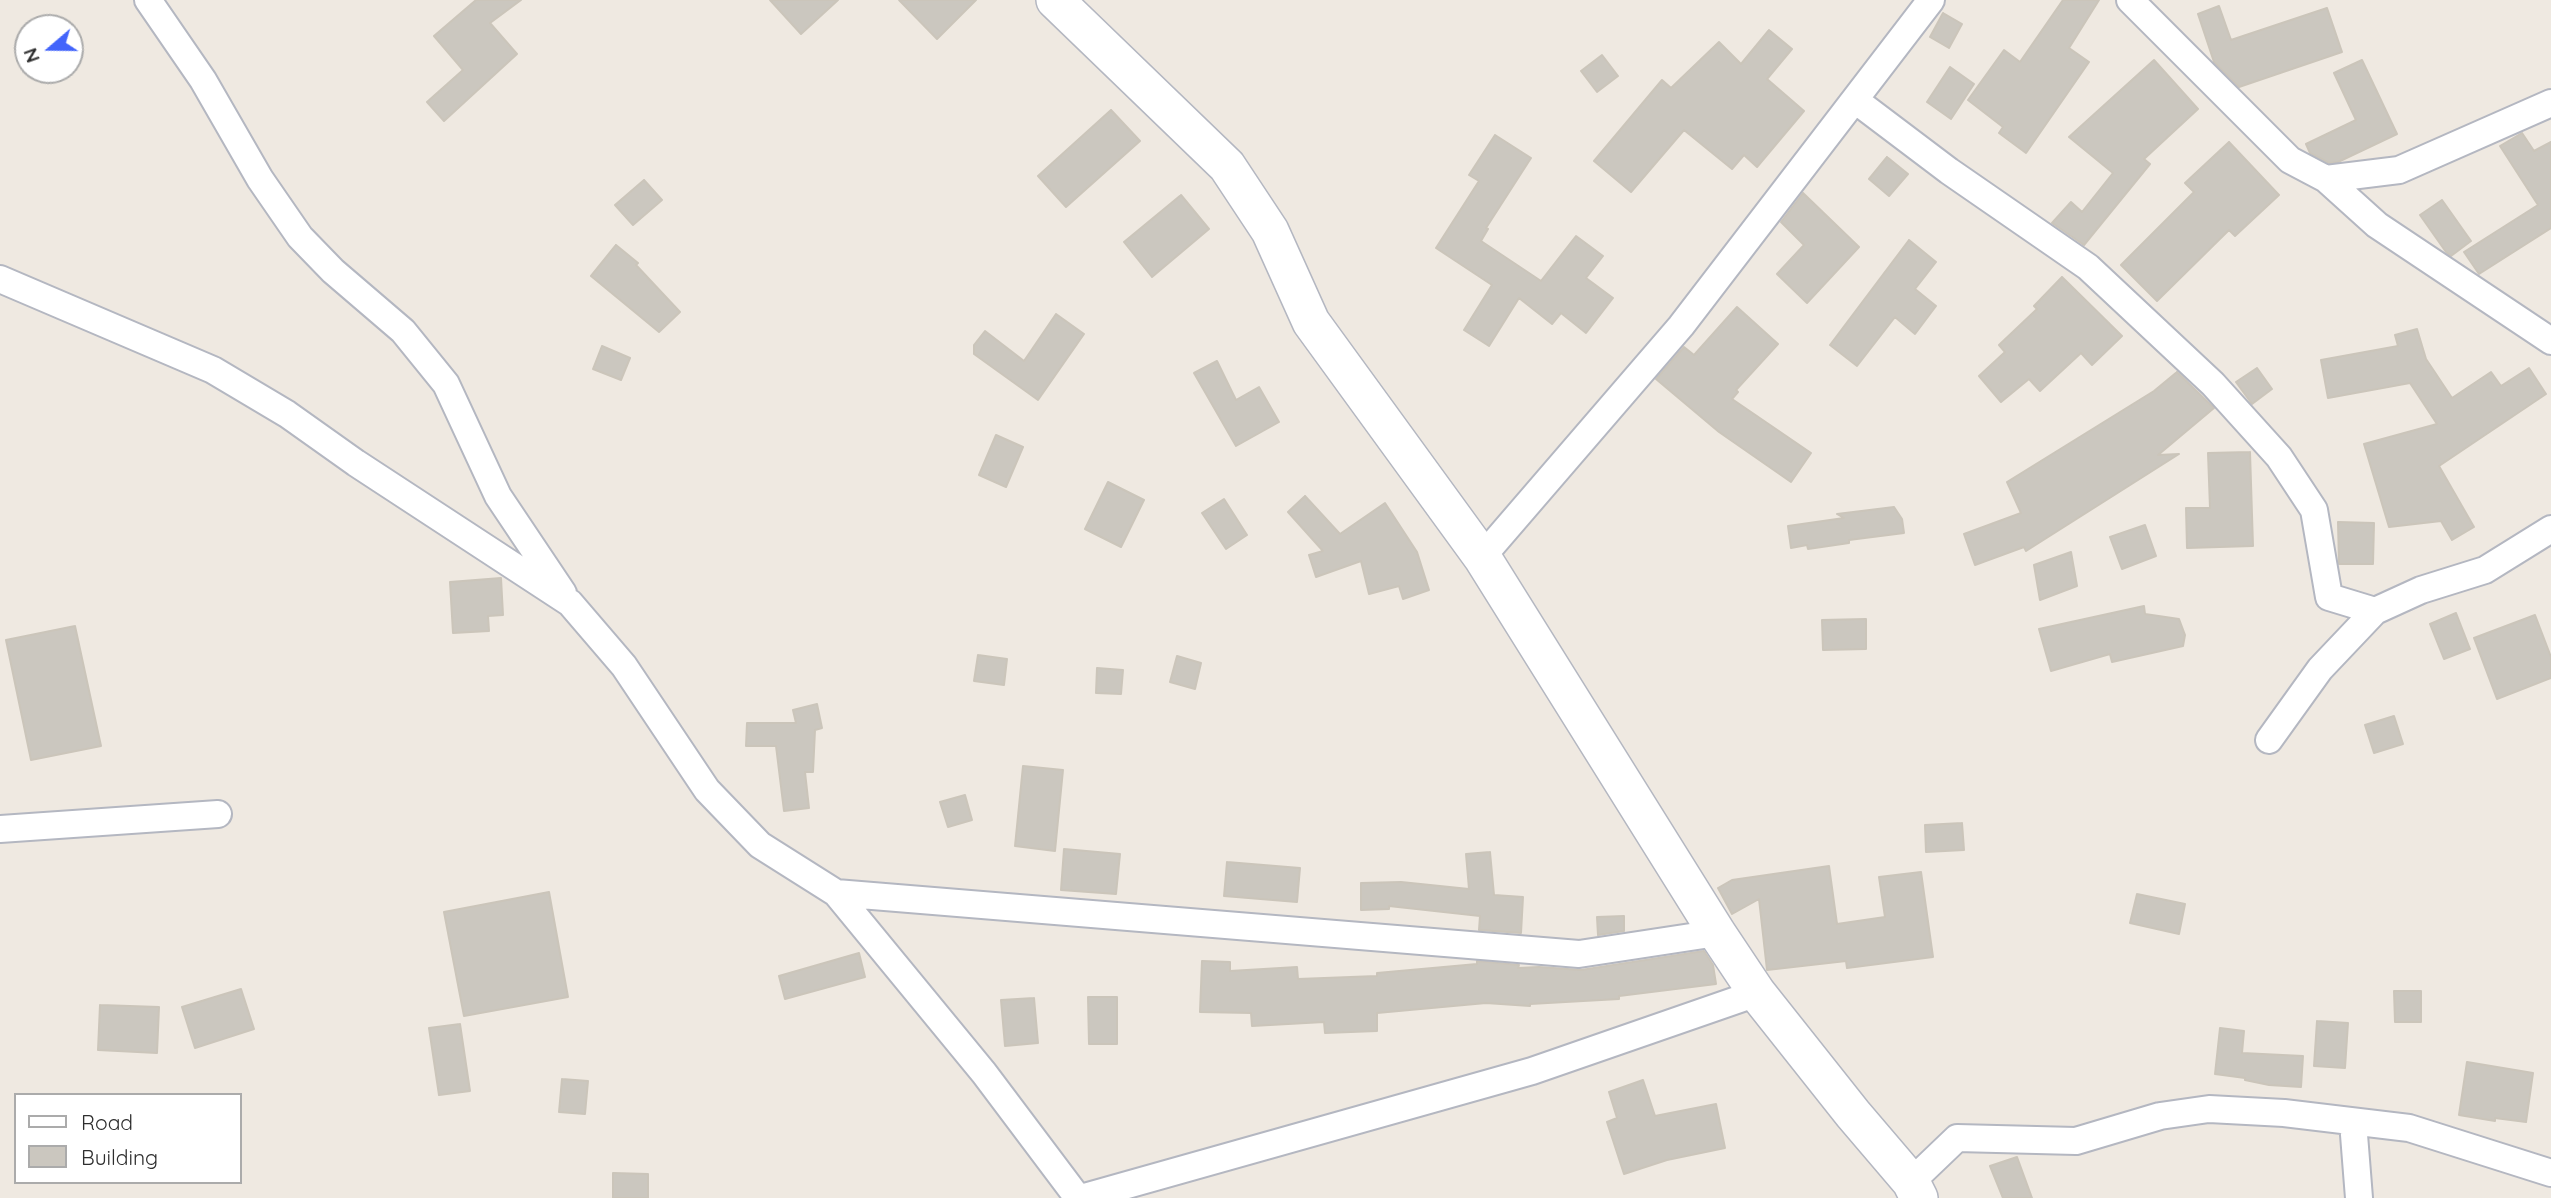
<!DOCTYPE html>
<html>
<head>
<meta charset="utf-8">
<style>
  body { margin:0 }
  #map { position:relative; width:2551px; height:1198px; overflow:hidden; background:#efe9e1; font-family:Quicksand,sans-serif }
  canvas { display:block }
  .legend { position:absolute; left:14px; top:1093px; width:228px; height:91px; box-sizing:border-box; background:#fff; border:2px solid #ababab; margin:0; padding:9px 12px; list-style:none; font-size:21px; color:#2e2e2e }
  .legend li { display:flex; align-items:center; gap:14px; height:35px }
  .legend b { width:35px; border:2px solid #ababab }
  .north { position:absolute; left:14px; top:14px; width:70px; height:70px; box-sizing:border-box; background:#fff; border:2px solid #ababab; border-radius:50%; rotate:250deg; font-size:19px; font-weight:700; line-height:28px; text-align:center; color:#2e2e2e }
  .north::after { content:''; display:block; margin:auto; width:24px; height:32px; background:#4264fb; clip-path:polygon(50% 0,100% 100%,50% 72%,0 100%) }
</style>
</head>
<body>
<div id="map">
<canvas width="2551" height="1198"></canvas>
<ul class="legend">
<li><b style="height:9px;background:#fff"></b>Road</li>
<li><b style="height:19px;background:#cbc7bf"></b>Building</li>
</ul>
<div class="north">N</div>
</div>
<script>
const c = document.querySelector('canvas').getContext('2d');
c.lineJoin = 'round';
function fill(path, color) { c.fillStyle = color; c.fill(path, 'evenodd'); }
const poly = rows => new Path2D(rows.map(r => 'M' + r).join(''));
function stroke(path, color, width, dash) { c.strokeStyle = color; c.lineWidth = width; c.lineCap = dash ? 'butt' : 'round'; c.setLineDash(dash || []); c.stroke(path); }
const building = poly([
  [476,0,521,0,490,23,517,54,444,121,427,102,463,70,434,36,476,0],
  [770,0,838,0,801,34,770,0],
  [899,0,976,0,937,39,899,0],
  [2063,0,2099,0,2069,48,2089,62,2026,153,1999,133,2003,127,1968,100,2004,50,2020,62,2063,0],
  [2219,6,2231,40,2327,8,2342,52,2239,87,2214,62,2198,14,2219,6],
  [1943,13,1962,24,1949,48,1930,37,1943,13],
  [1769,30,1792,49,1767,79,1804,111,1757,167,1744,155,1732,169,1684,130,1631,192,1594,161,1662,80,1671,88,1719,42,1741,64,1769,30],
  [1602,55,1618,76,1597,92,1581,71,1602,55],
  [2154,60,2198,109,2144,159,2150,164,2084,245,2052,223,2071,202,2082,212,2113,173,2069,137,2154,60],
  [2362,60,2397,134,2338,162,2329,163,2310,153,2306,144,2356,120,2334,73,2362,60],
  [1950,67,1974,84,1951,119,1927,102,1950,67],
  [1111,110,1140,141,1066,207,1038,176,1111,110],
  [2522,133,2534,151,2551,142,2551,228,2479,274,2464,252,2538,205,2500,146,2522,133],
  [1495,135,1531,158,1486,228,1488,229,1481,241,1541,281,1576,236,1603,256,1586,278,1613,298,1586,333,1561,313,1552,324,1519,298,1489,346,1464,330,1492,285,1436,248,1479,181,1469,175,1495,135],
  [2229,142,2279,195,2235,236,2229,230,2157,301,2121,265,2194,192,2185,183,2229,142],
  [1887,157,1908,174,1889,196,1869,179,1887,157],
  [644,180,662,200,633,225,615,205,644,180],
  [1803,193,1859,247,1807,303,1777,274,1804,245,1781,222,1803,193],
  [1181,195,1209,229,1152,277,1124,242,1181,195],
  [2442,200,2471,241,2451,256,2446,252,2420,215,2442,200],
  [1909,240,1936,262,1915,289,1936,306,1915,334,1895,317,1857,366,1830,345,1909,240],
  [616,245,638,263,636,265,680,312,659,332,591,276,616,245],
  [2062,277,2122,336,2092,365,2081,353,2040,391,2029,379,2001,402,1979,376,2005,352,1999,345,2037,309,2034,306,2062,277],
  [1737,307,1778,344,1736,390,1738,392,1732,399,1811,453,1791,482,1719,432,1656,379,1684,347,1694,355,1737,307],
  [1056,314,1084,334,1038,400,974,354,974,345,985,331,1024,361,1056,314],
  [2417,329,2426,359,2452,398,2491,372,2501,386,2529,368,2546,394,2439,466,2474,527,2452,540,2441,521,2389,527,2364,444,2437,424,2410,383,2328,398,2321,360,2398,346,2395,335,2417,329],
  [602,346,630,358,621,380,593,369,602,346],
  [1217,361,1236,400,1259,387,1279,422,1236,446,1194,373,1217,361],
  [2257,368,2272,389,2252,404,2236,382,2257,368],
  [2177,372,2214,408,2158,455,2179,454,2026,551,2024,547,1975,565,1964,534,2021,513,2007,482,2154,391,2177,372],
  [996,435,1023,447,1006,487,979,475,996,435],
  [2250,452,2253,546,2187,548,2186,508,2210,508,2208,453,2250,452],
  [1108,482,1144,500,1121,547,1085,529,1108,482],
  [1305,496,1340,534,1385,503,1417,552,1429,590,1403,599,1399,586,1369,594,1361,561,1316,577,1309,555,1323,551,1288,512,1305,496],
  [1224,499,1247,535,1226,549,1202,513,1224,499],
  [1894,507,1902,519,1904,533,1849,540,1849,543,1808,549,1807,545,1791,548,1788,526,1844,518,1837,514,1894,507],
  [2338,522,2374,523,2373,564,2339,564,2338,522],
  [2145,525,2156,556,2122,569,2110,537,2145,525],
  [2071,552,2077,586,2040,600,2034,565,2071,552],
  [501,578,503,615,488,616,489,631,453,633,450,582,501,578],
  [2144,606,2145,614,2179,619,2185,635,2183,646,2112,662,2110,654,2051,671,2039,629,2144,606],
  [2456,613,2470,649,2444,659,2430,624,2456,613],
  [2535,615,2551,657,2551,678,2497,699,2474,638,2535,615],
  [1866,619,1866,649,1823,650,1822,620,1866,619],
  [75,626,101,746,31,760,6,640,75,626],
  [978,655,1007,659,1004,685,974,681,978,655],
  [1177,656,1201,663,1195,689,1170,682,1177,656],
  [1097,668,1123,670,1121,694,1096,693,1097,668],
  [817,704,822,728,815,730,813,772,805,772,809,808,784,811,776,746,746,746,747,723,796,723,793,710,817,704],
  [2394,716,2403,744,2374,753,2365,725,2394,716],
  [1023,766,1063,770,1055,851,1015,846,1023,766],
  [965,795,972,820,948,827,940,802,965,795],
  [1962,823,1964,850,1926,852,1925,825,1962,823],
  [1064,849,1120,854,1116,894,1061,890,1064,849],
  [1490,852,1494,895,1523,897,1521,933,1479,930,1480,916,1389,906,1389,909,1361,910,1361,883,1401,882,1469,889,1466,854,1490,852],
  [1227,862,1300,868,1297,902,1224,896,1227,862],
  [1829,866,1837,924,1885,917,1879,877,1921,872,1933,957,1847,968,1846,961,1767,970,1759,899,1732,914,1718,888,1732,880,1829,866],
  [549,892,568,997,464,1016,444,912,549,892],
  [2137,894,2185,904,2179,934,2130,923,2137,894],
  [1624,916,1624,931,1598,935,1597,917,1624,916],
  [1704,951,1713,965,1716,984,1619,996,1619,999,1530,1004,1530,1006,1486,1003,1377,1013,1377,1031,1325,1033,1324,1022,1252,1026,1251,1013,1200,1012,1202,961,1230,962,1230,971,1297,967,1298,979,1377,976,1377,973,1477,964,1477,961,1519,965,1518,968,1539,967,1581,970,1704,951],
  [859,953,865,977,785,999,779,976,859,953],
  [241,989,254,1029,195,1048,182,1007,241,989],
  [2394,991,2421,991,2421,1022,2395,1022,2394,991],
  [1088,997,1117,997,1117,1044,1089,1044,1088,997],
  [1034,998,1038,1043,1005,1046,1001,1000,1034,998],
  [100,1005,159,1007,157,1053,98,1050,100,1005],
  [2317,1021,2348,1023,2345,1068,2314,1066,2317,1021],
  [460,1024,470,1091,439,1095,429,1028,460,1024],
  [2220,1028,2244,1031,2242,1053,2303,1056,2301,1087,2269,1085,2245,1080,2245,1078,2215,1074,2220,1028],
  [2467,1062,2533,1073,2526,1122,2495,1118,2495,1121,2459,1115,2467,1062],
  [562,1079,588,1081,585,1114,559,1112,562,1079],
  [1643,1080,1655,1116,1716,1104,1725,1148,1667,1160,1624,1174,1607,1122,1617,1118,1609,1092,1643,1080],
  [2017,1157,2032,1198,2003,1198,1990,1166,2017,1157],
  [613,1173,648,1174,648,1198,613,1198,613,1173]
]);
fill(building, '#cbc7bf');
stroke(building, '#cbc5ba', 2);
const street = poly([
  [148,0,203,80,260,179,300,237,333,271,403,331,446,384,498,496,563,593],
  [2130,0,2290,160,2326,179,2377,225,2551,341],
  [1855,100,1949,171,2088,267,2213,384,2279,457,2314,510,2329,597,2375,611],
  [2326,179,2399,170,2551,103],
  [0,279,213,370,287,414,356,463,570,603,624,666,707,790,760,845,836,893,984,1073,1078,1198],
  [1482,557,1681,326,1931,0],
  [2269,740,2320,669,2375,611,2421,590,2485,570,2551,529],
  [0,829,218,814],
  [836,893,1579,954,1717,933],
  [2353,1122,2359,1198],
  [1911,1182,1957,1138,2076,1141,2160,1116,2209,1109,2284,1113,2409,1128,2551,1173],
  [1081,1198,1532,1071,1757,993]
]);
const secondary = poly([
  [1055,0,1227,166,1270,231,1311,322,1482,557,1717,933,1757,993,1853,1114,1911,1182,1919,1198]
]);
stroke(street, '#b4b7c1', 30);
stroke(secondary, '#b4b7c1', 40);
stroke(street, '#fff', 26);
stroke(secondary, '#fff', 37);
</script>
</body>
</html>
